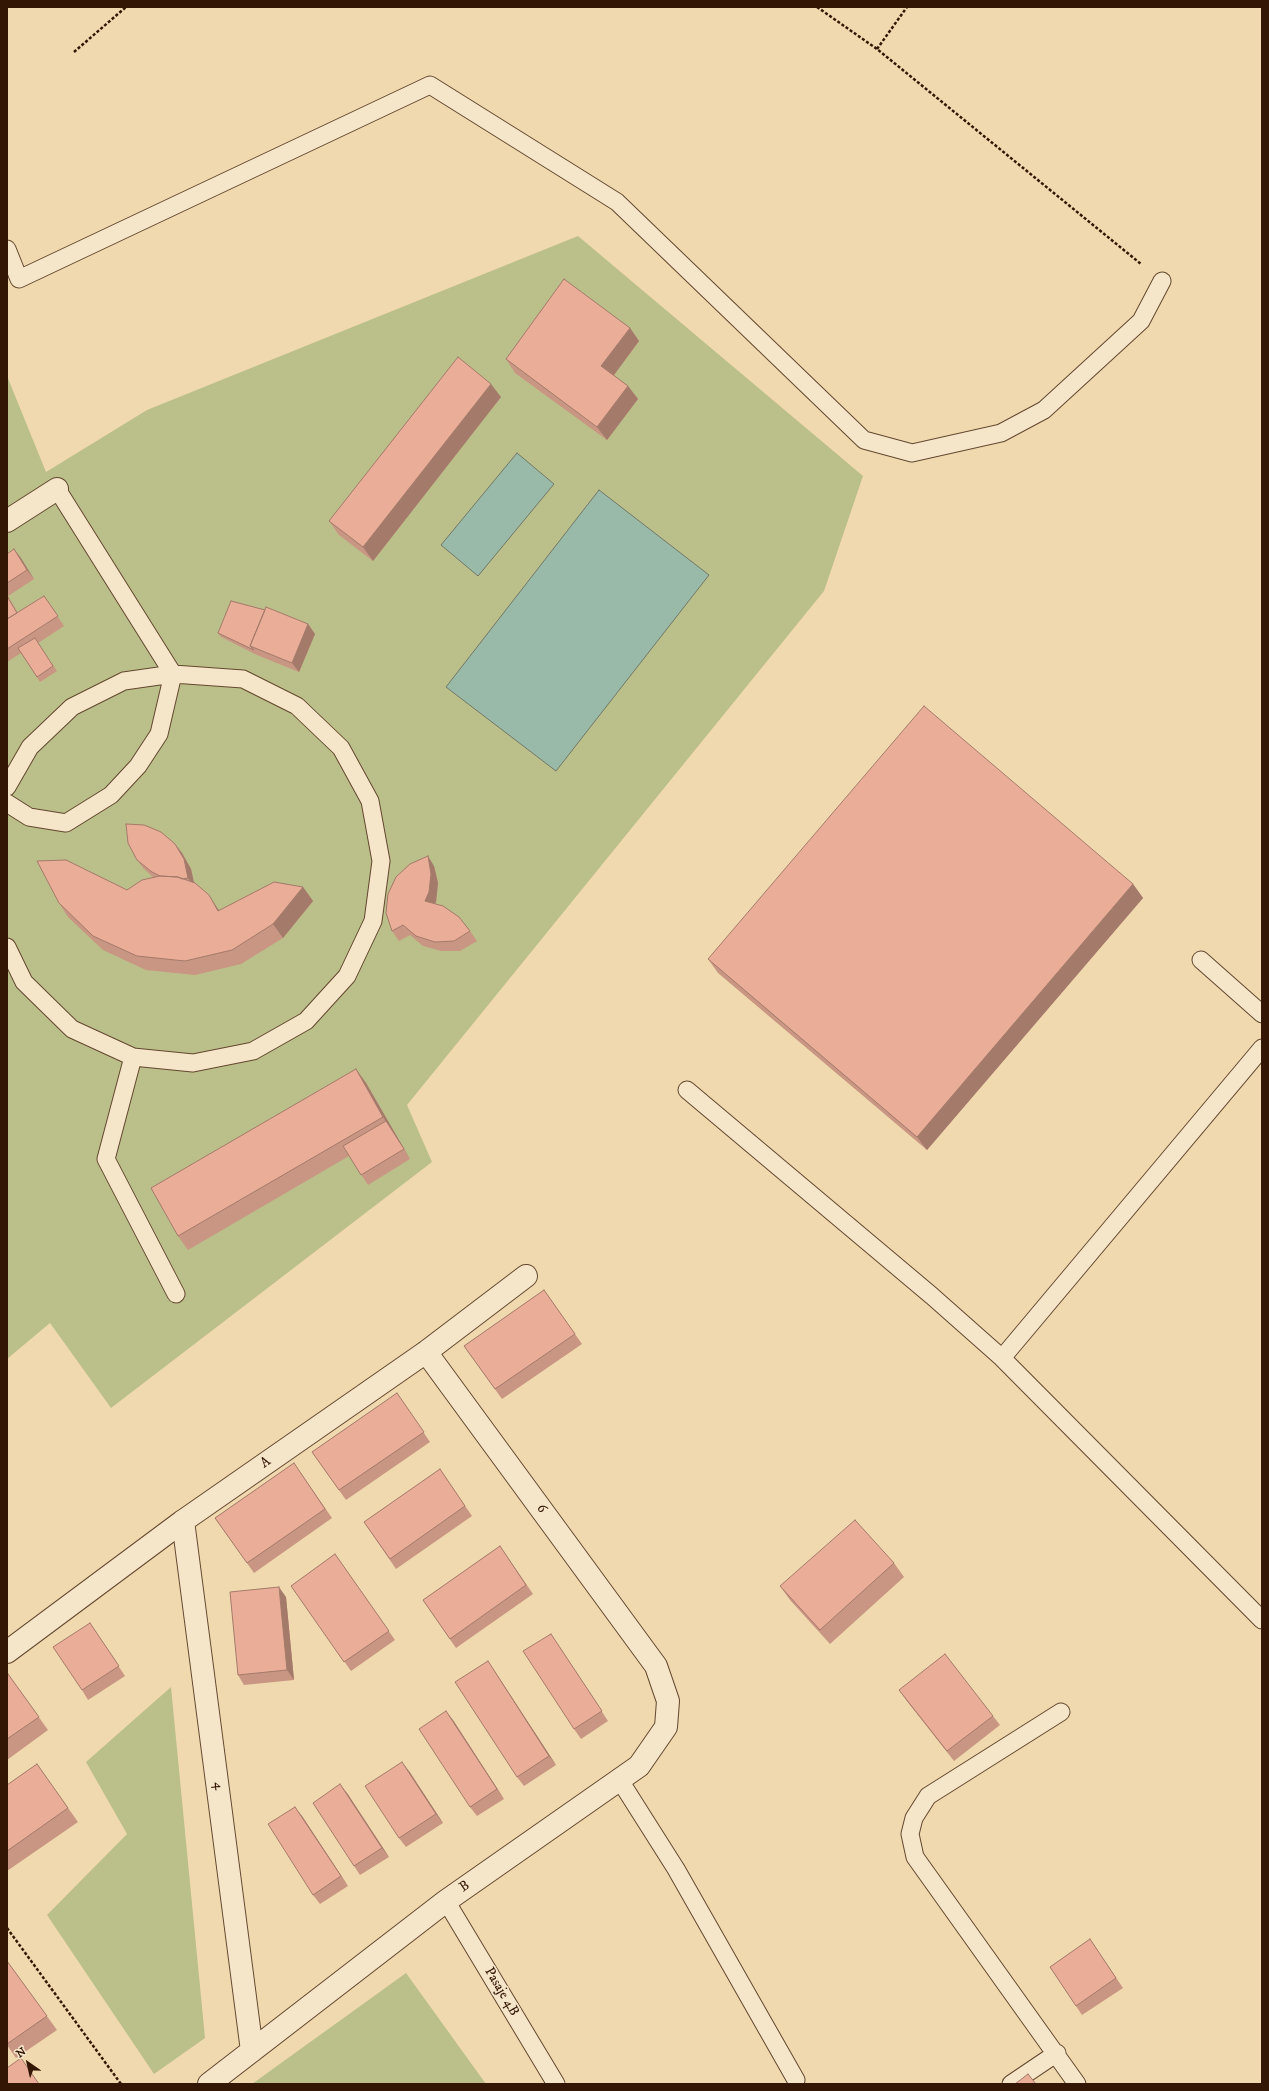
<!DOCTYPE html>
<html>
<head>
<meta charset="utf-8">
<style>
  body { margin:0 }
  #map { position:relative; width:1269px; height:2091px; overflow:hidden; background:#f0d9ae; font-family:"IM FELL DW Pica",serif }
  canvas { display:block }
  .frame { position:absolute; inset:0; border:8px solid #341605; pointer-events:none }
  .north { position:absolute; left:8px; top:2043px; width:40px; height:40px; -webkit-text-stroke:3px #f5e6ca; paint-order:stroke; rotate:326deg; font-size:11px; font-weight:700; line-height:16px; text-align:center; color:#341605 }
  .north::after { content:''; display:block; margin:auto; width:14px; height:18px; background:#341605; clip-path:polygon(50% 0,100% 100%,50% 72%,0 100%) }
</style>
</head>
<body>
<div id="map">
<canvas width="1269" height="2091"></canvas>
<div class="frame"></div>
<div class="north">N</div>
</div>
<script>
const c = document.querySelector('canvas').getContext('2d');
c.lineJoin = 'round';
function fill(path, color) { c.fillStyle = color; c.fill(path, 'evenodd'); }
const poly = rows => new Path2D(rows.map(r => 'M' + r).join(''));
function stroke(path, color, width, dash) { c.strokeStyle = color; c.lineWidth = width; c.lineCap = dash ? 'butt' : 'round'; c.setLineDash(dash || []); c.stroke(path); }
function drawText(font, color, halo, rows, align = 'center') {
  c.font = font + ' "IM FELL DW Pica",serif'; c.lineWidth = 3.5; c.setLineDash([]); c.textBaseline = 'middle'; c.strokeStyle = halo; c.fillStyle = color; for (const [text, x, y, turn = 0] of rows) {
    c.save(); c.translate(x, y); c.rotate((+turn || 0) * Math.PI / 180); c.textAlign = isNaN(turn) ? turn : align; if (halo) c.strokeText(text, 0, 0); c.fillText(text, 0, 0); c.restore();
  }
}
fill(poly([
  [578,236,863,476,824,591,407,1105,432,1162,111,1408,50,1323,7,1359,7,376,46,472,147,410],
  [171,1687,205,2038,154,2074,47,1915,127,1834,86,1762],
  [406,1973,486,2084,252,2084]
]), '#bbbf8a');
const water = poly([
  [517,453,554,484,478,576,441,545,517,453],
  [599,490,709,575,556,771,446,687,599,490]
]);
fill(water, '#9abaa9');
stroke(water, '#717867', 1);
const lane = poly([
  [7,249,19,279,430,85,617,202,864,440,912,453,1001,433,1044,410,1141,321,1162,281],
  [7,787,30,747,72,707,124,681,173,674,243,679,297,706,341,748,370,801,381,861,373,921,347,976,306,1021,253,1051,193,1063,133,1057,72,1029,24,982,7,947],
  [7,803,29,817,66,823,111,795,138,766,159,734,173,674,57,489],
  [1201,960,1262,1014],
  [133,1057,106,1159,176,1294],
  [687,1090,932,1296,1002,1358,1262,1620],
  [1002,1358,1262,1048],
  [1061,1712,928,1796,914,1818,910,1834,915,1857,1077,2084],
  [619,1779,676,1869,796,2080],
  [446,1901,556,2084],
  [1011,2084,1057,2053]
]);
const street = poly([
  [7,521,57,489],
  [183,1521,252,2051],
  [7,1652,183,1521,426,1352,526,1276],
  [209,2084,446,1901,639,1766,666,1727,668,1701,656,1666,426,1352]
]);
stroke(lane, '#63472f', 19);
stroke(street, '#63472f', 24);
stroke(poly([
  [817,7,877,49,1141,264],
  [877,49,907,7],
  [74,52,126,7],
  [7,1928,121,2084]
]), '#341605', 2.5, [3, 2]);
stroke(lane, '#f5e6ca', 17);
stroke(street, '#f5e6ca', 22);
fill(poly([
  [630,328,639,341,614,375,628,386,638,399,607,440,515,373,506,359],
  [501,397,373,561,339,535,329,521],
  [14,549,34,579,8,596,18,613,44,596,64,626,38,643,57,671,40,682,21,653,7,662,7,554],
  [308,624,315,634,299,672,257,655,221,637,218,633],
  [175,844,182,853,191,869,194,883,219,910,303,887,313,901,283,938,241,964,195,975,146,970,103,950,68,917,59,903,127,890,153,877,144,869,137,860],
  [434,866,438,883,436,902,435,904,470,931,477,941,460,951,441,951,423,946,410,935,399,941,392,931],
  [1133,884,1143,898,927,1150,718,973,708,959],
  [356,1069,366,1083,410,1159,368,1185,349,1156,188,1250,178,1236],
  [544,1290,582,1344,502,1399,464,1346],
  [397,1393,430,1442,346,1500,312,1452],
  [294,1463,332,1518,254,1573,215,1518],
  [440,1469,472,1516,396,1569,364,1522],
  [500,1546,533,1594,456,1648,423,1600],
  [335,1554,395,1640,351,1671,291,1586],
  [894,1563,904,1577,830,1644,790,1600,780,1586],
  [286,1597,294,1680,244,1685,238,1675],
  [90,1623,125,1676,88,1700,82,1690],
  [557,1643,608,1721,581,1739,574,1729],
  [494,1670,556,1765,524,1786,517,1777],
  [8,1674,48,1730,7,1760,7,1675],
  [899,1690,993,1716,1000,1725,954,1761,906,1700],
  [453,1720,504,1799,477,1816,470,1807],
  [37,1764,78,1822,7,1871,7,1785],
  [409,1771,443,1823,406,1847,399,1838],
  [347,1793,389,1857,360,1875,354,1866],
  [302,1816,348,1886,320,1904,313,1895],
  [1090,1939,1123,1988,1082,2015,1050,1967],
  [7,1961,57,2030,16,2058,7,2045]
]), '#c99683');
fill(poly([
  [630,328,639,341,611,379,601,366],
  [491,384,501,397,373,561,363,547],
  [628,386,638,399,607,440,597,427],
  [14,549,21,558,34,579,27,570],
  [308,624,315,634,299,672,292,663],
  [175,844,182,853,191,869,195,887,188,878],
  [428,856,434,866,438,883,436,902,431,911,425,901],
  [1133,884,1143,898,927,1150,917,1137],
  [303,887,313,901,283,938,273,924],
  [209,895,218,909,228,925,218,911],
  [356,1069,366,1083,410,1159,404,1149,383,1117],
  [279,1587,286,1597,294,1680,287,1670],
  [488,1661,494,1670,556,1765,549,1756],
  [446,1711,453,1720,504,1799,497,1789],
  [402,1762,409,1771,443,1823,436,1814],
  [340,1784,347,1793,389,1857,382,1848],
  [295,1807,302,1816,348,1886,341,1876]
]), '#a47a6a');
const building = poly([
  [564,279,630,328,601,366,628,386,597,427,506,359,564,279],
  [458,357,491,384,363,547,329,521,458,357],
  [14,549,27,570,7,583,7,554,14,549],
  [7,596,17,613,7,619,7,596],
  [44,596,58,616,7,649,7,619,44,596],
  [231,601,265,610,250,646,254,650,218,633,231,601],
  [266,607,308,624,292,663,250,646,266,607],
  [35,638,53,666,37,677,18,648,35,638],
  [924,706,1133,884,917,1137,708,959,924,706],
  [126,824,144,825,161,832,175,844,184,859,188,878,182,879,178,877,160,876,152,872,137,860,128,843,126,824],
  [428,856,431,874,429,892,425,901,443,906,459,917,470,931,454,941,435,942,416,936,403,925,392,931,386,913,388,894,396,877,410,864,428,856],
  [66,860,127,890,142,880,160,876,178,877,195,883,209,895,218,911,274,882,303,887,273,924,232,950,185,961,137,956,93,936,59,903,37,861,66,860],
  [356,1069,383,1117,178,1236,151,1188,356,1069],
  [386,1121,404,1149,361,1175,343,1146,386,1121],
  [544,1290,575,1334,495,1389,464,1346,544,1290],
  [397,1393,424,1432,339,1490,312,1452,397,1393],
  [294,1463,325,1509,247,1563,215,1518,294,1463],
  [440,1469,465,1506,390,1559,364,1522,440,1469],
  [855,1520,894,1563,820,1630,780,1586,855,1520],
  [500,1546,526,1585,450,1639,423,1600,500,1546],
  [335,1554,389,1631,344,1662,291,1586,335,1554],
  [279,1587,287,1670,238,1675,230,1592,279,1587],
  [90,1623,119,1666,82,1690,53,1647,90,1623],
  [551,1634,602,1711,574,1729,523,1651,551,1634],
  [945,1654,993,1716,947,1751,899,1690,945,1654],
  [488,1661,549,1756,517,1777,455,1682,488,1661],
  [8,1674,39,1717,7,1739,7,1675,8,1674],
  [446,1711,497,1789,470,1807,419,1729,446,1711],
  [402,1762,436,1814,399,1838,365,1786,402,1762],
  [37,1764,68,1808,7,1851,7,1785,37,1764],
  [340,1784,382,1848,354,1866,313,1803,340,1784],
  [295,1807,341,1876,313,1895,268,1824,295,1807],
  [1090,1939,1116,1978,1076,2006,1050,1967,1090,1939],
  [7,1961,47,2016,7,2044,7,1961],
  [21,2058,39,2084,7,2084,7,2068,21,2058],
  [1028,2074,1036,2084,1015,2084,1028,2074]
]);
fill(building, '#eaae98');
stroke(building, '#a47a6a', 1);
drawText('14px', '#341605', '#f5e6ca', [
  ["A",266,1463,-35],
  ["6",541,1509,54],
  ["4",218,1786,83],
  ["B",465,1887,-35],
  ["Pasaje 4B",501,1992,59]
]);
</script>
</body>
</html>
